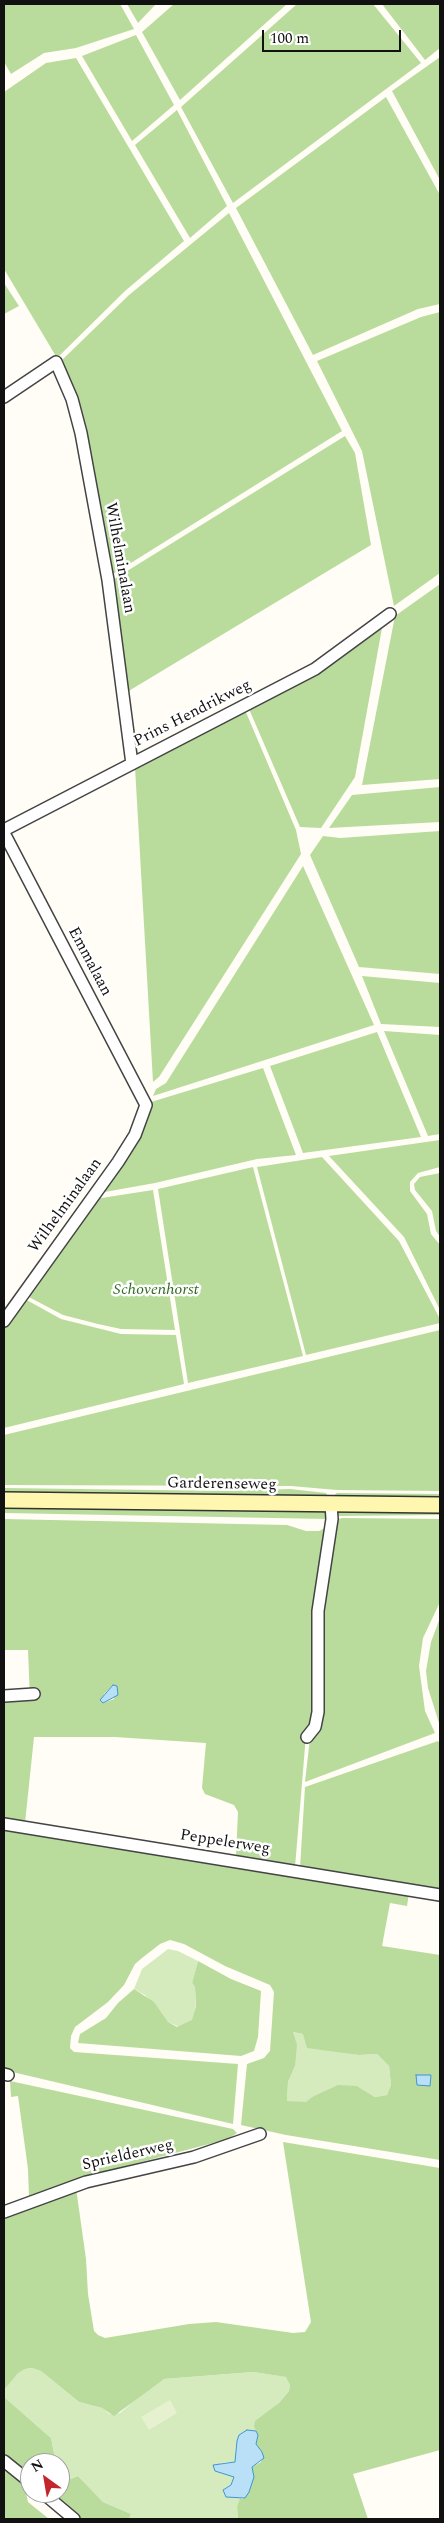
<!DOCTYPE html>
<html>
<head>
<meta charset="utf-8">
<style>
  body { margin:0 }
  #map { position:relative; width:444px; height:2523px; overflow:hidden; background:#fffdf5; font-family:Spectral,serif }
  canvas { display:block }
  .frame { position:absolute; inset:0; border:5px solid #111; pointer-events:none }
  .north { position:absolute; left:20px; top:2453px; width:50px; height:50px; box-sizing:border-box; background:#fff; border:1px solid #a0a0a0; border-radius:50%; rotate:328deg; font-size:14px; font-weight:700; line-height:20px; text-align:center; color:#111 }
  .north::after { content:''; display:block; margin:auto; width:18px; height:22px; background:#c4262e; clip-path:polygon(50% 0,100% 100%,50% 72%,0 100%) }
  .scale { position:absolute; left:262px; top:30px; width:139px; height:22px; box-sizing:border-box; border:2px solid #111; border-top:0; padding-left:6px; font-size:15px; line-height:18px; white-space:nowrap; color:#111; -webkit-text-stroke:4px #fff; paint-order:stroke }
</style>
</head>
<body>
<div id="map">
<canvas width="444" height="2523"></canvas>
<div class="frame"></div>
<div class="north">N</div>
<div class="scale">100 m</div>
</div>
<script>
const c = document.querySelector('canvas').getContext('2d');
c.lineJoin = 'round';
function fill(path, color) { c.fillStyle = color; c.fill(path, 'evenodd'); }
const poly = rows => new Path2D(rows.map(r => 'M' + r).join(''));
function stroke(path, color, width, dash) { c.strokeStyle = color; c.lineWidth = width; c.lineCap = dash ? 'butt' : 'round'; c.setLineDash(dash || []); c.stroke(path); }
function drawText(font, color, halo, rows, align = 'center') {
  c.font = font + ' Spectral,serif'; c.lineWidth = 5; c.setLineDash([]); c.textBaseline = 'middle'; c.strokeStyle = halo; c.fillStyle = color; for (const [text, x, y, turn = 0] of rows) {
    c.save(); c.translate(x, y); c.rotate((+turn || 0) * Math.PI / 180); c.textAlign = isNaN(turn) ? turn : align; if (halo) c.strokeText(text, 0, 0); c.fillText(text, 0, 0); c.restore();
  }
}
fill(poly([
  [168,1949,178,1951,198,1961,192,1983,195,1987,196,2015,193,2020,179,2027,168,2022,145,1995,134,1989,142,1969],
  [293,2032,303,2034,342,2052,359,2055,377,2054,389,2066,391,2085,387,2095,375,2097,357,2086,312,2097,306,2103,287,2101,288,2082,295,2066],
  [32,2368,41,2371,79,2402,102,2408,110,2414,120,2413,154,2384,164,2379,253,2372,287,2377,290,2385,289,2391,279,2403,254,2427,256,2431,252,2430,237,2441,235,2462,220,2463,225,2474,234,2477,231,2485,224,2489,240,2498,237,2506,238,2519,129,2519,131,2514,103,2502,78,2476,68,2480,65,2478,60,2472,60,2463,56,2463,51,2438,4,2397,4,2390,17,2373,25,2369]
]), '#d5ebbd');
fill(poly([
  [4,4,120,4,134,29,76,48,44,53,11,74,4,62],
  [127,4,156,4,138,23],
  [174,4,287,4,180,100,142,32],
  [297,4,373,4,421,63,233,203,181,107],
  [382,4,440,4,440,48,425,60],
  [136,35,174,105,132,141,82,56],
  [440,57,440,180,392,91],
  [76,58,184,241,125,291,57,358,4,269,4,92,46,63],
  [386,97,440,195,440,304,418,309,313,355,236,208],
  [177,110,227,206,190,238,135,145],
  [229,213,342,431,110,576,60,362,129,295],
  [4,283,19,306,4,314],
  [440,312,440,573,394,606,362,451,317,361,421,317],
  [345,436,355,453,371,545,127,692,111,581],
  [440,584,440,779,362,785,395,616],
  [382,628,355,777,321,828,300,827,249,709,320,673],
  [245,710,296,830,301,854,159,1077,153,1082,135,767],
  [440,787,440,822,329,828,352,795],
  [440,831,440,974,359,967,310,855,323,836,340,838],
  [303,866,374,1025,153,1096,156,1089,166,1083],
  [362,976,440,983,440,1027,381,1024],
  [384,1031,440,1035,440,1134,428,1136],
  [377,1032,421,1137,303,1153,270,1066],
  [263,1068,296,1155,257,1159,155,1183,99,1193,151,1102],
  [440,1140,440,1167,418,1173,410,1182,410,1191,427,1214,431,1234,440,1245,440,1310,404,1237,329,1156],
  [322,1157,399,1241,440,1319,440,1323,306,1355,257,1167],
  [253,1167,303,1356,188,1383,158,1189],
  [440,1173,440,1237,436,1231,432,1211,415,1190,414,1184,420,1177],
  [153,1190,175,1330,121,1329,98,1324,63,1315,25,1295,95,1199],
  [23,1298,61,1319,121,1334,176,1335,184,1384,4,1428,4,1327],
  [440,1330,440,1491,337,1490,291,1486,4,1485,4,1435],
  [4,1488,227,1491,290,1489,326,1493,329,1499,4,1495],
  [337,1493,440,1494,440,1501,332,1497],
  [4,1504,325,1508,328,1519,4,1513],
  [338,1508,440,1509,440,1515,335,1516],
  [342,1518,440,1519,440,1602,423,1638,419,1666,425,1711,435,1733,305,1782,310,1738,317,1728,321,1614,335,1520],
  [4,1519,287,1525,306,1531,319,1531,329,1526,317,1711,306,1735,295,1867,236,1857,238,1812,234,1805,205,1794,202,1788,206,1743,115,1737,34,1737,25,1823,4,1819,4,1701,30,1700,28,1650,4,1650],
  [113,1685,114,1699,103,1703,104,1694],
  [440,1618,440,1726,428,1688,426,1671,431,1642],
  [438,1741,440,1744,440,1891,300,1868,305,1787],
  [4,1827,409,1893,407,1906,390,1903,382,1946,440,1955,440,2160,286,2135,241,2125,247,2064,264,2058,270,2051,274,1992,270,1985,225,1966,184,1944,170,1940,160,1944,142,1958,135,1964,124,1985,108,2002,75,2027,71,2036,70,2048,74,2052,238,2064,233,2124,4,2070],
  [293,2032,303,2034,307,2048,359,2055,377,2054,389,2066,391,2085,387,2095,375,2097,357,2086,338,2085,312,2097,306,2102,287,2101,288,2082,295,2066,297,2045],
  [198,1961,231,1979,261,1991,258,2037,254,2051,241,2056,78,2043,80,2034,106,2018,118,2003,134,1989,154,2002,168,2022,177,2027,192,2020,196,2007,195,1987,192,1983],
  [10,2081,233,2129,237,2133,228,2139,92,2175,29,2197,28,2169,18,2096,11,2097],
  [283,2142,440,2168,440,2450,353,2474,368,2519,238,2519,237,2506,240,2498,243,2499,252,2467,261,2462,262,2452,256,2444,258,2435,254,2427,255,2421,279,2403,289,2391,290,2385,286,2377,253,2372,164,2379,114,2416,102,2408,79,2402,41,2371,32,2368,25,2369,18,2373,4,2390,4,2217,76,2188,86,2259,88,2294,94,2331,98,2335,105,2338,189,2324,216,2322,293,2333,305,2332,311,2322],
  [4,2397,51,2438,56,2463,30,2463,30,2476,4,2454],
  [4,2467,24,2483,28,2502,49,2519,4,2519],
  [60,2472,68,2480,78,2476,103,2502,131,2514,129,2519,82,2519,51,2493,60,2493]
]), '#b9dc9c');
fill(poly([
  [170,2400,177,2413,149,2430,141,2417]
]), '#e6f2cf');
const water = poly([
  [113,1685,117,1686,118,1695,103,1703,100,1700,113,1685],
  [416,2075,431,2075,430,2086,417,2085,416,2075],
  [247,2430,256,2431,258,2435,256,2444,262,2452,264,2458,252,2467,254,2477,249,2492,245,2498,226,2497,223,2490,231,2485,234,2477,215,2471,213,2465,235,2462,237,2441,239,2435,247,2430]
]);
fill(water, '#b9e0f7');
stroke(water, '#3f96cf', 1);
const minor = poly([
  [4,397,56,362,72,399,81,433,108,580,132,764],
  [4,830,315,669,390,614],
  [4,833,146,1105,135,1135,118,1162,4,1321],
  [4,1696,34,1694],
  [307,1737,315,1727,318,1712,318,1611,332,1519,331,1504],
  [4,1824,440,1895],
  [4,2074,8,2075],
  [4,2212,86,2182,194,2157,260,2134],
  [4,2461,30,2482],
  [43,2493,74,2519]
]);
const secondary = poly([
  [4,1500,440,1505]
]);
stroke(minor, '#444', 14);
stroke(secondary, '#333', 18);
stroke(minor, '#fff', 11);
stroke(secondary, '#fff6b0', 15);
drawText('16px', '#111', '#fff', [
  ["Wilhelminalaan",119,558,80],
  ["Prins Hendrikweg",193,714,-27],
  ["Emmalaan",89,962,62],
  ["Wilhelminalaan",66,1206,-54],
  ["Garderenseweg",222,1485,1],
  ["Peppelerweg",225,1843,9],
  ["Sprielderweg",128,2156,-13]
]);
drawText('italic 16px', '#2f6b1f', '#fff', [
  ["Schovenhorst",156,1291]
]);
</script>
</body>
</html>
